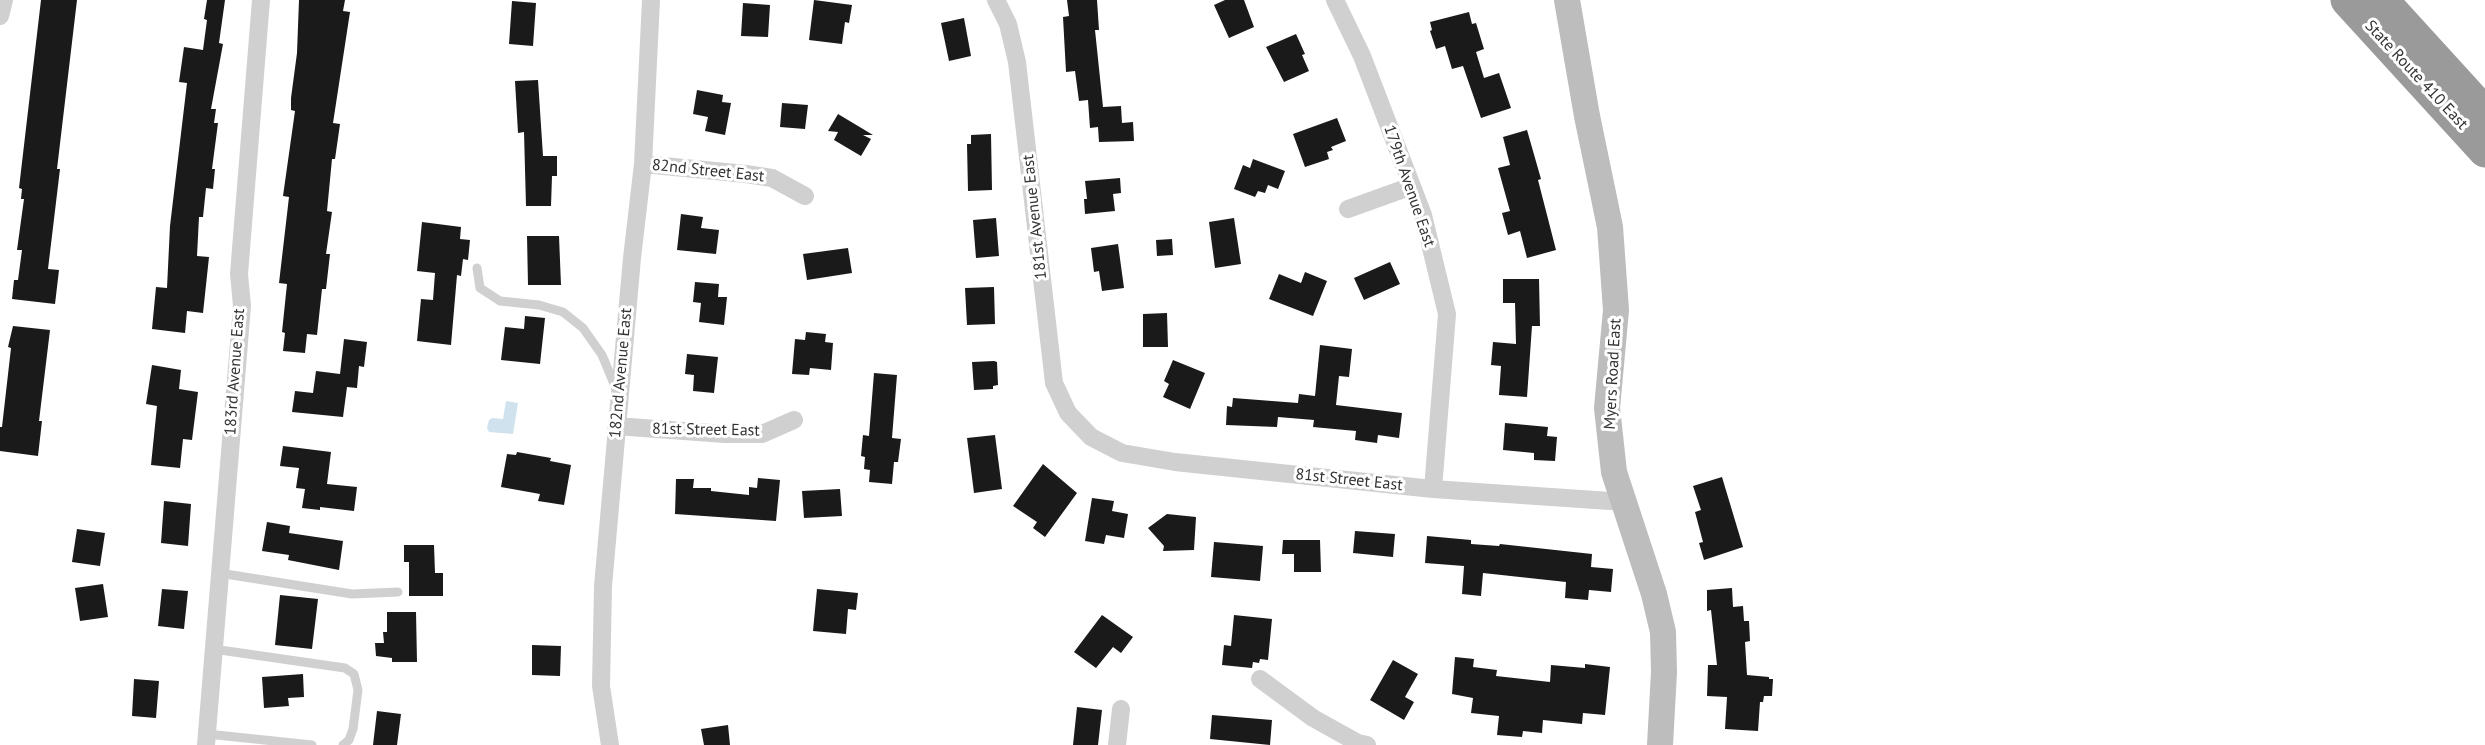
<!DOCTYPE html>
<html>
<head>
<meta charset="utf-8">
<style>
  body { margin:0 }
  canvas { display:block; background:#fff }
</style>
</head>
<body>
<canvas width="2485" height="745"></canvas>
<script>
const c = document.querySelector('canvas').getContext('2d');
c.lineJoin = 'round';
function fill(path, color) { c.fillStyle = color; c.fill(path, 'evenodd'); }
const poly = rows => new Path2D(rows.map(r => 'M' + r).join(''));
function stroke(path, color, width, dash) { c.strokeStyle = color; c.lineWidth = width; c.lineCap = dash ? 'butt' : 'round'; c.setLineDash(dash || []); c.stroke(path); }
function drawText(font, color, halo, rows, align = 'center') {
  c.font = font + ' "PT Sans",sans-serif'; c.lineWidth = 6; c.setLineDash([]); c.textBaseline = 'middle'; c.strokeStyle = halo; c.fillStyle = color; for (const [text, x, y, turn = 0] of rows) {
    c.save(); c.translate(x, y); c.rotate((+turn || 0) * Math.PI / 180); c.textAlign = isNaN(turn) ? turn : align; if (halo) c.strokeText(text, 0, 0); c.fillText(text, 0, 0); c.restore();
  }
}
fill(poly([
  [506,401,518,403,513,434,489,432,487,428,489,420,492,418,503,419]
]), '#cfe2ee');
fill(poly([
  [41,0,77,0,57,169,60,169,48,269,59,270,55,304,12,299,14,280,18,280,22,250,17,250,24,199,21,199,22,189,19,188],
  [207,0,225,0,219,43,223,44,211,109,216,109,214,123,218,123,212,169,215,169,213,189,206,188,203,217,199,217,197,256,209,257,203,313,187,311,185,333,152,329,156,287,167,288,170,226,187,83,179,82,184,47,203,50,207,20,204,19],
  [299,0,345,0,343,11,350,12,333,123,340,124,335,159,332,159,327,211,332,212,326,254,330,254,326,289,322,289,317,335,307,334,305,353,283,351,285,333,282,332,287,284,279,283,289,197,283,196,295,111,291,110,291,98,297,53],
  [814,0,852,5,849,23,845,22,842,44,809,40],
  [1067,0,1097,0,1099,30,1095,30,1103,107,1121,106,1122,123,1133,122,1134,141,1099,142,1098,127,1090,128,1088,100,1079,101,1075,71,1066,72,1063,17,1069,16],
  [1225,0,1244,0,1254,27,1229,38,1214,5],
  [512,1,536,3,533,46,509,44],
  [743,3,770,5,768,37,741,36],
  [1469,12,1472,24,1476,23,1484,49,1476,52,1484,78,1499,73,1511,108,1481,118,1463,66,1452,69,1445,46,1436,49,1430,31,1432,30,1430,22],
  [964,18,971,56,949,61,941,23],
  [1296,34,1305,54,1302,55,1309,71,1284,82,1266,47],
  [538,80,543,156,557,156,557,176,552,176,551,206,526,206,524,132,518,133,515,81],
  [697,90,723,95,722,102,731,103,725,135,705,131,708,117,693,114],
  [782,103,808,105,805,129,780,127],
  [838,114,873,135,863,135,871,139,861,156,834,140,838,132,828,131],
  [1337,118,1346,141,1331,147,1333,150,1327,152,1329,159,1305,167,1293,134],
  [1527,130,1541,179,1538,180,1556,250,1527,258,1520,231,1508,235,1502,213,1510,211,1498,168,1510,165,1503,137],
  [991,134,992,190,968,191,967,144,971,144,971,135],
  [1253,159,1285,171,1278,189,1268,185,1265,193,1258,191,1255,197,1234,189,1243,165,1250,168],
  [1120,178,1121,193,1113,194,1115,211,1085,214,1084,199,1087,199,1085,181],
  [681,214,703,217,701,228,719,230,716,254,677,250],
  [996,218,999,256,976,258,973,220],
  [1234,218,1241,264,1215,268,1209,222],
  [422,222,461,227,460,239,470,240,468,260,463,259,461,276,457,275,451,345,417,341,421,299,433,300,435,273,417,271],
  [527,236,559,236,561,285,528,285],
  [1172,239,1173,255,1157,256,1156,240],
  [1118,244,1124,288,1102,291,1099,271,1094,272,1091,248],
  [848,248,852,273,807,280,803,254],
  [1390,262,1400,284,1364,300,1354,278],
  [1305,272,1327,281,1313,316,1269,299,1279,274,1301,283],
  [1503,279,1539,279,1540,326,1532,326,1527,397,1499,395,1501,366,1491,365,1493,342,1516,344,1515,303,1503,303],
  [695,282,719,284,718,297,727,297,724,325,699,322,701,303,693,302],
  [994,287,995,324,967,325,965,288],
  [1167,313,1168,347,1143,347,1143,314],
  [525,316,545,318,540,364,501,360,505,327,524,329],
  [13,326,50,330,39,421,42,421,38,456,0,451,0,427,2,427,11,348,8,347],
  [806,332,826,334,825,342,833,343,831,370,810,368,809,375,792,374,795,339,805,340],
  [344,339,367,342,364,367,359,366,357,388,347,387,343,417,292,412,295,391,313,393,316,371,340,374],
  [1320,345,1352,349,1349,377,1339,376,1336,405,1402,413,1399,438,1378,435,1377,443,1355,440,1356,431,1313,427,1314,420,1278,417,1277,427,1226,425,1227,406,1232,407,1233,398,1298,403,1299,394,1315,396],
  [687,354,718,357,714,393,693,391,694,375,685,374],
  [1173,360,1205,373,1190,409,1163,397,1169,384,1164,381],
  [994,361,997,362,998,385,993,386,993,389,974,390,972,362],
  [152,365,181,370,179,389,198,392,192,440,183,439,180,468,151,465,157,406,146,404],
  [874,373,897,375,892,438,901,439,898,462,894,462,892,484,869,482,870,470,864,469,865,457,861,456,863,435,869,436],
  [1505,423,1548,427,1547,436,1557,437,1555,461,1534,460,1534,453,1503,450],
  [995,435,1002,489,974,493,967,438],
  [283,446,331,452,327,484,357,487,354,511,320,507,320,510,302,508,305,489,296,488,299,468,280,466],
  [517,452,551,458,550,461,571,465,564,505,538,501,540,494,501,487,507,454,516,455],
  [1043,464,1077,493,1045,537,1033,528,1037,522,1013,506],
  [1722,477,1743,547,1704,560,1699,543,1703,542,1695,512,1701,510,1693,486],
  [758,478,780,480,776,521,675,514,676,479,694,479,693,488,711,488,711,491,749,495,749,487,757,488],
  [840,489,842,516,804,518,802,491],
  [1092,498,1114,501,1112,511,1128,514,1124,538,1106,535,1104,544,1085,541],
  [164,501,191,504,188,546,161,543],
  [1167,514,1196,517,1194,550,1163,551,1164,546,1148,528],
  [267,522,290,526,289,533,343,541,339,570,288,560,289,555,262,551],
  [77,529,105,533,100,566,72,562],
  [1355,531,1395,534,1393,557,1353,553],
  [1427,536,1471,540,1471,544,1499,546,1500,544,1592,554,1591,567,1613,569,1611,592,1589,590,1588,600,1565,598,1566,582,1483,573,1481,596,1462,594,1464,566,1425,563],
  [1283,540,1320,540,1321,572,1294,572,1294,554,1282,554],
  [1214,542,1263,546,1260,581,1211,577],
  [404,545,434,545,435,573,443,573,443,596,409,596,409,562,404,562],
  [103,584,108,617,80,621,75,588],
  [1732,588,1733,607,1743,606,1744,621,1749,621,1750,641,1745,642,1747,675,1769,677,1769,679,1773,679,1772,696,1764,696,1763,702,1760,702,1758,731,1725,729,1727,697,1707,696,1708,665,1717,665,1711,610,1707,611,1707,590],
  [162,589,188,591,184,629,158,626],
  [817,589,858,593,856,610,848,609,846,634,813,631],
  [280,595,318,599,312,649,275,645],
  [387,612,416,612,417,662,392,662,392,658,376,656,375,643,384,643,383,632,387,632],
  [1102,615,1133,637,1121,653,1113,647,1096,668,1074,652],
  [1234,615,1272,619,1268,660,1260,659,1259,663,1253,662,1252,668,1222,665,1224,645,1231,646],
  [532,645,561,646,560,676,532,675],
  [1455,657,1474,659,1473,667,1497,670,1496,676,1550,682,1551,665,1585,668,1585,664,1610,667,1605,715,1583,713,1582,724,1543,720,1542,733,1523,731,1522,737,1497,735,1499,716,1471,713,1473,698,1452,694],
  [1393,660,1418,674,1405,697,1414,702,1404,720,1370,700],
  [303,674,304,697,288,698,289,706,264,708,262,677],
  [134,679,159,681,156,718,132,716],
  [1077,707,1102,710,1098,745,1073,745],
  [377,711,401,714,397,745,373,745],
  [1212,715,1272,720,1270,745,1210,739],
  [728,725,730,745,704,745,701,729]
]), '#1a1a1a');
stroke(poly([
  [477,268,480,288,500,301,539,305,563,312,583,328,602,355,617,391],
  [219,573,352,594,398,592],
  [213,649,345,668,354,674,358,690,353,729,349,740,343,745],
  [207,734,312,745]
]), '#d0d0d0', 9);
stroke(poly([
  [996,0,1008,24,1017,62,1054,383,1068,413,1091,437,1122,453,1175,462,1433,489,1625,502],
  [1335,0,1362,56,1423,215,1447,314,1433,489],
  [0,16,4,0],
  [643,164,746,174,772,178,805,196],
  [1348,209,1412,186],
  [616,426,725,434,762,434,794,420],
  [1260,679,1313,718,1358,743,1367,745],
  [206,745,242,306,239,274,261,0],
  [610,745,601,686,603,586,632,258,643,164,651,0],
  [1117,745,1121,709]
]), '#d0d0d0', 18);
stroke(poly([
  [1567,0,1587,116,1610,227,1616,310,1607,408,1614,472,1654,594,1663,632,1664,672,1660,745]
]), '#bdbdbd', 26);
stroke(poly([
  [2347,0,2485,151],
  [2382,0,2485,113]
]), '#9a9a9a', 33);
drawText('16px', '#333', '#fff', [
  ["State Route 410 East",2416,75,47],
  ["82nd Street East",708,171,6],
  ["179th Avenue East",1409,186,71],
  ["181st Avenue East",1035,217,-96],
  ["183rd Avenue East",235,372,-86],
  ["182nd Avenue East",621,373,-85],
  ["Myers Road East",1613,374,-87],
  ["81st Street East",706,430,1],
  ["81st Street East",1349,480,6]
]);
</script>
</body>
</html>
